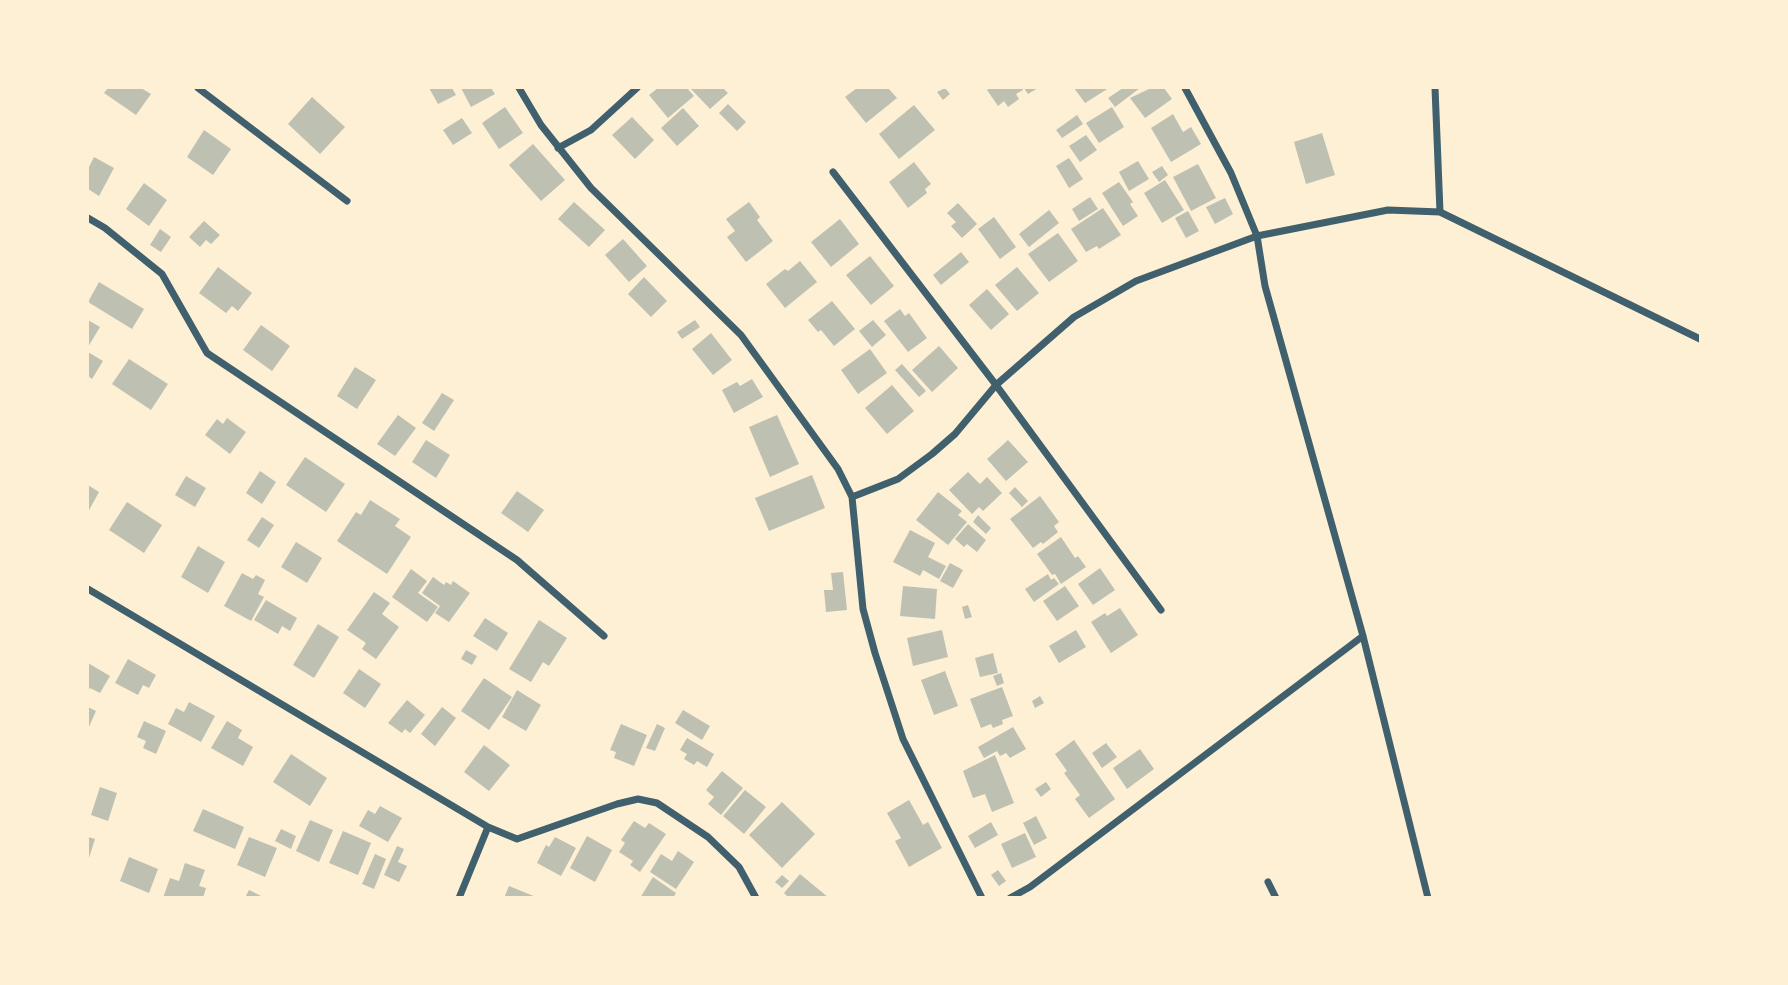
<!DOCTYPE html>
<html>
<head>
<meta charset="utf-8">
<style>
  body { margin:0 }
  #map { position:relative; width:1788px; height:985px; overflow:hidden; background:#fdf0d5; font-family:"Noto Sans",sans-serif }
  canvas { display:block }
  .frame { position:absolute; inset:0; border:89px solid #fdf0d5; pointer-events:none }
</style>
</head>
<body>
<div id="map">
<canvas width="1788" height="985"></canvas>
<div class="frame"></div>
</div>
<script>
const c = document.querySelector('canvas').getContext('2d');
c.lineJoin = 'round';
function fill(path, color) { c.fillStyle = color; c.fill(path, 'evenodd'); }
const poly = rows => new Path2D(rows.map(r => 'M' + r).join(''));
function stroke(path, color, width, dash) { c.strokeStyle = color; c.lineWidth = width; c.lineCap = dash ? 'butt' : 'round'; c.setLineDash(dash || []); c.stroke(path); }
fill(poly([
  [108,88,141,88,151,94,136,115,104,93],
  [429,88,452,88,456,95,438,104],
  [461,88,491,88,495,94,471,107],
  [658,88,687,88,694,96,668,118,649,95],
  [690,88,723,88,728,93,710,109],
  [857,88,888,88,897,98,866,123,845,97],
  [945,88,950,94,943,100,937,92],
  [990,88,1022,88,1023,90,1016,94,1019,99,1008,107,1004,101,998,106,987,90],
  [1024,88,1038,88,1028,94],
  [1074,88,1109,88,1085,103],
  [1123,88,1140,88,1115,107,1108,98],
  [1151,88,1164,88,1172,99,1145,118,1130,98],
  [312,97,345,127,320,154,288,124],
  [728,104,746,122,737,131,719,113],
  [914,105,935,130,899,159,879,134],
  [505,107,523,133,499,149,482,123],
  [1112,107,1124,127,1099,143,1086,123],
  [683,108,699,126,677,146,661,128],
  [1173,114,1183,132,1191,127,1201,144,1171,162,1151,128],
  [1077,115,1083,124,1062,138,1056,130],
  [632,117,654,140,635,159,612,135],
  [462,118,472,133,453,145,443,130],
  [204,130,231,149,213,175,187,157],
  [1322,133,1335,175,1306,184,1294,142],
  [1086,135,1097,150,1080,162,1069,146],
  [533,144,565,180,541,201,509,165],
  [94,157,114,168,99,196,88,189,88,169],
  [1069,158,1083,179,1069,188,1056,166],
  [1138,161,1149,179,1129,191,1119,172],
  [914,162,931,184,925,189,927,193,908,208,889,182],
  [1198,164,1216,198,1191,211,1173,177],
  [1162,166,1168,175,1159,182,1152,172],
  [1165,180,1184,210,1162,223,1144,193],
  [1119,182,1133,202,1130,204,1138,216,1123,226,1102,193],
  [144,183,167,200,149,226,126,209],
  [1090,197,1098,209,1079,221,1072,209],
  [1225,198,1233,214,1215,224,1206,207],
  [574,202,605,230,589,247,558,219],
  [749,202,760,217,757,220,773,241,746,262,727,237,735,231,726,219],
  [958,203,977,224,962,238,951,226,956,222,947,213],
  [1103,208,1121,235,1099,249,1097,246,1086,252,1071,229],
  [1049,210,1059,223,1029,247,1019,234],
  [1188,211,1199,231,1186,238,1175,218],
  [994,217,1016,247,1000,259,978,229],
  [840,219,859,244,831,267,811,242],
  [204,221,220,235,211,244,206,240,200,247,189,237],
  [160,229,171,237,161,252,150,245],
  [1058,233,1078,261,1049,282,1028,254],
  [623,239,647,266,629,282,605,255],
  [961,252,969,262,941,285,933,275],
  [870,256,894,286,871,305,846,275],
  [800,261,817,282,785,308,766,284,785,269,788,271],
  [218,267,252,293,238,311,232,306,226,313,199,293],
  [1017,267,1039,293,1017,311,995,285],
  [644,277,667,301,651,317,628,294],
  [99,282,144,309,132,329,88,302],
  [987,289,1009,314,991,330,969,305],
  [832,301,855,329,834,346,821,330,818,332,808,320],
  [900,309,905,316,909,313,927,338,908,352,884,321],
  [88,320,100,327,88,347],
  [695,320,700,327,682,339,677,332],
  [873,320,886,335,872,347,859,331],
  [261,325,290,346,272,371,243,350],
  [711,333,732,360,713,375,692,349],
  [939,346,958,368,932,392,912,370],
  [870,349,887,373,858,394,841,370],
  [88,352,103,361,92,379,88,376],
  [129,359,168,384,151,410,112,384],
  [902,364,926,391,919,397,895,370],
  [355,367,376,380,357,409,337,396],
  [752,379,763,397,734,413,722,390,737,382,740,386],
  [892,385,914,411,887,434,865,408],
  [442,393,454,400,434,431,422,423],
  [398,415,416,428,395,456,377,444],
  [777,415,799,464,770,477,749,427],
  [227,418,246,432,230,454,205,435,217,419,223,424],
  [426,440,450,455,436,478,412,462],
  [1008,440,1028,462,1006,481,987,459],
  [305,457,345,484,326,512,286,485],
  [260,471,276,482,262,504,246,493],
  [968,472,980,484,987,477,1002,493,983,511,979,507,972,514,949,490],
  [812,475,825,508,769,531,755,498],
  [186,476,206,488,195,507,175,495],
  [88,485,99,492,88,512],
  [1015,487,1028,501,1022,507,1009,493],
  [517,491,544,510,528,532,501,513],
  [938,492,962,511,958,515,967,522,948,545,916,520],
  [1040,496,1059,522,1054,526,1058,532,1043,544,1041,542,1033,548,1010,519],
  [370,500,400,519,395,526,411,537,387,574,337,541,356,512,361,515],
  [127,502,162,525,144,553,109,530],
  [978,515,991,528,986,534,973,522],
  [262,517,274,525,259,548,247,540],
  [968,524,986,540,977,552,967,544,964,547,955,539],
  [910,530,935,543,928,557,946,566,939,579,923,570,920,576,893,562],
  [1061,537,1075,558,1078,556,1086,567,1061,584,1055,574,1052,575,1037,554],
  [296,542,322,558,307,583,281,567],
  [198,546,225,562,208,593,181,577],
  [950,563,963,570,953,588,940,581],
  [1100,568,1115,590,1093,605,1078,584],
  [411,569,427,581,418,593,438,607,427,622,392,597],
  [843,572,847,610,826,612,824,590,833,590,831,573],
  [242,573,253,579,256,575,265,580,258,594,264,597,251,621,224,606],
  [1048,574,1051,580,1054,578,1059,584,1034,602,1025,589],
  [433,577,444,585,446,582,451,585,453,581,470,593,449,622,435,613,440,606,422,593],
  [903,586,937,589,935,619,900,616],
  [1065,586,1079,606,1057,621,1043,601],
  [374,592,390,603,382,614,399,627,376,659,362,649,366,643,347,630],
  [266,600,297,618,290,631,282,626,278,634,254,620],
  [968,605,972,617,965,619,962,607],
  [1120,608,1138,635,1111,653,1091,622,1105,613,1107,616],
  [485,618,508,633,497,651,473,636],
  [539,620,567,638,549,666,543,662,531,682,509,669],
  [318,624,339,637,314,678,293,665],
  [942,630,948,657,913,666,907,638],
  [1076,630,1086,647,1059,663,1049,646],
  [466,650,477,656,472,665,461,659],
  [993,653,998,673,980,677,975,658],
  [128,659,156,675,149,688,143,685,138,695,115,683],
  [88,663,110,676,100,693,90,688,88,692],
  [359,669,381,684,365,708,343,693],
  [945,671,958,706,934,715,921,680],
  [1001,673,1004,683,997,686,993,676],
  [484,678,512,697,489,730,461,711],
  [1002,687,1013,716,1002,720,1003,724,993,728,991,724,981,728,970,699],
  [517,690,541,705,526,731,502,717],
  [1040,696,1044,703,1035,708,1032,701],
  [407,700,425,715,410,733,405,729,402,733,388,723],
  [189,702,215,716,201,742,168,724,176,708,184,712],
  [88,707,96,711,88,729],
  [442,707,456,718,435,746,421,734],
  [683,710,710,726,702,740,675,723],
  [144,721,166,731,156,754,143,748,146,741,137,737],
  [227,721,242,730,238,738,253,747,243,766,211,748],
  [621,724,647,735,634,766,614,758,616,752,610,750],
  [657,724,665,728,655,751,646,748],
  [1013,727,1026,749,1010,758,1006,753,1000,756,997,751,984,758,978,747],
  [687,738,714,754,707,767,697,761,694,765,684,759,687,754,680,750],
  [1074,740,1115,799,1089,818,1075,799,1080,795,1064,773,1067,771,1055,754],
  [1106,743,1117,757,1102,768,1092,753],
  [484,745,510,765,489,791,464,772],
  [1140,749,1154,769,1127,789,1113,768],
  [291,754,327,778,310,806,273,782],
  [995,755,1014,803,992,812,985,794,973,798,963,771],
  [722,771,743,788,721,815,708,804,714,797,706,790],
  [1046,782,1051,789,1041,797,1035,789],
  [100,787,117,793,108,821,91,815],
  [745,790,766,807,744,834,723,816],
  [909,800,923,825,928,822,942,848,909,867,895,841,901,838,887,813],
  [782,802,815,834,782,868,749,835],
  [380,806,402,818,388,842,359,826,368,810,375,814],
  [203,809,244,827,235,849,193,831],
  [1036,816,1047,838,1034,845,1023,823],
  [310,820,333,830,319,862,296,851],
  [634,821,645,828,649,823,666,834,640,872,630,865,633,861,619,852,625,843,621,840],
  [991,822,998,835,975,848,968,836],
  [281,829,296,836,291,849,275,841],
  [343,831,371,843,358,875,329,863],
  [1025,833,1036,857,1012,868,1001,844],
  [587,836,612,850,595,882,570,868],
  [88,837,95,839,88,861],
  [249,837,277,848,265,877,237,865],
  [555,837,576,848,561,876,537,863,546,845,549,847],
  [397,846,404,849,398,862,407,866,399,882,384,875],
  [678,851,694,862,676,889,650,872,661,854,672,861],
  [375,854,386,859,374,889,362,884],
  [129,857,158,869,149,893,120,881],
  [185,863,205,870,199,886,206,888,203,898,163,898,170,878,179,881],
  [998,870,1006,881,999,886,991,875],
  [800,874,829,898,789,898,784,893],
  [782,875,789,881,782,888,775,882],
  [653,877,676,893,673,898,640,898],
  [509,886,536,897,536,898,504,898],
  [249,890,265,898,245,898]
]), '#bec0b2');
stroke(poly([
  [198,88,347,201],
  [519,88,541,125,591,188,741,335,838,469,852,497,863,609,875,653,903,739,982,898],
  [1185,88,1231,173,1257,236,1265,286,1363,636,1428,898],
  [1435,88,1440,212],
  [558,148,591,130,637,88],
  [833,172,996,385,1161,610],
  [88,218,105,228,162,274,207,353,517,560,604,636],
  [852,497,898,479,932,454,955,434,996,385,1074,317,1136,281,1257,236,1388,210,1440,212,1700,339],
  [88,589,488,827,517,839,617,804,638,799,657,803,708,837,739,867,756,898],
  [1268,882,1276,898],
  [459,898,488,827],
  [1010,898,1030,887,1363,636]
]), '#3f606c', 7);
</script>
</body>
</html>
